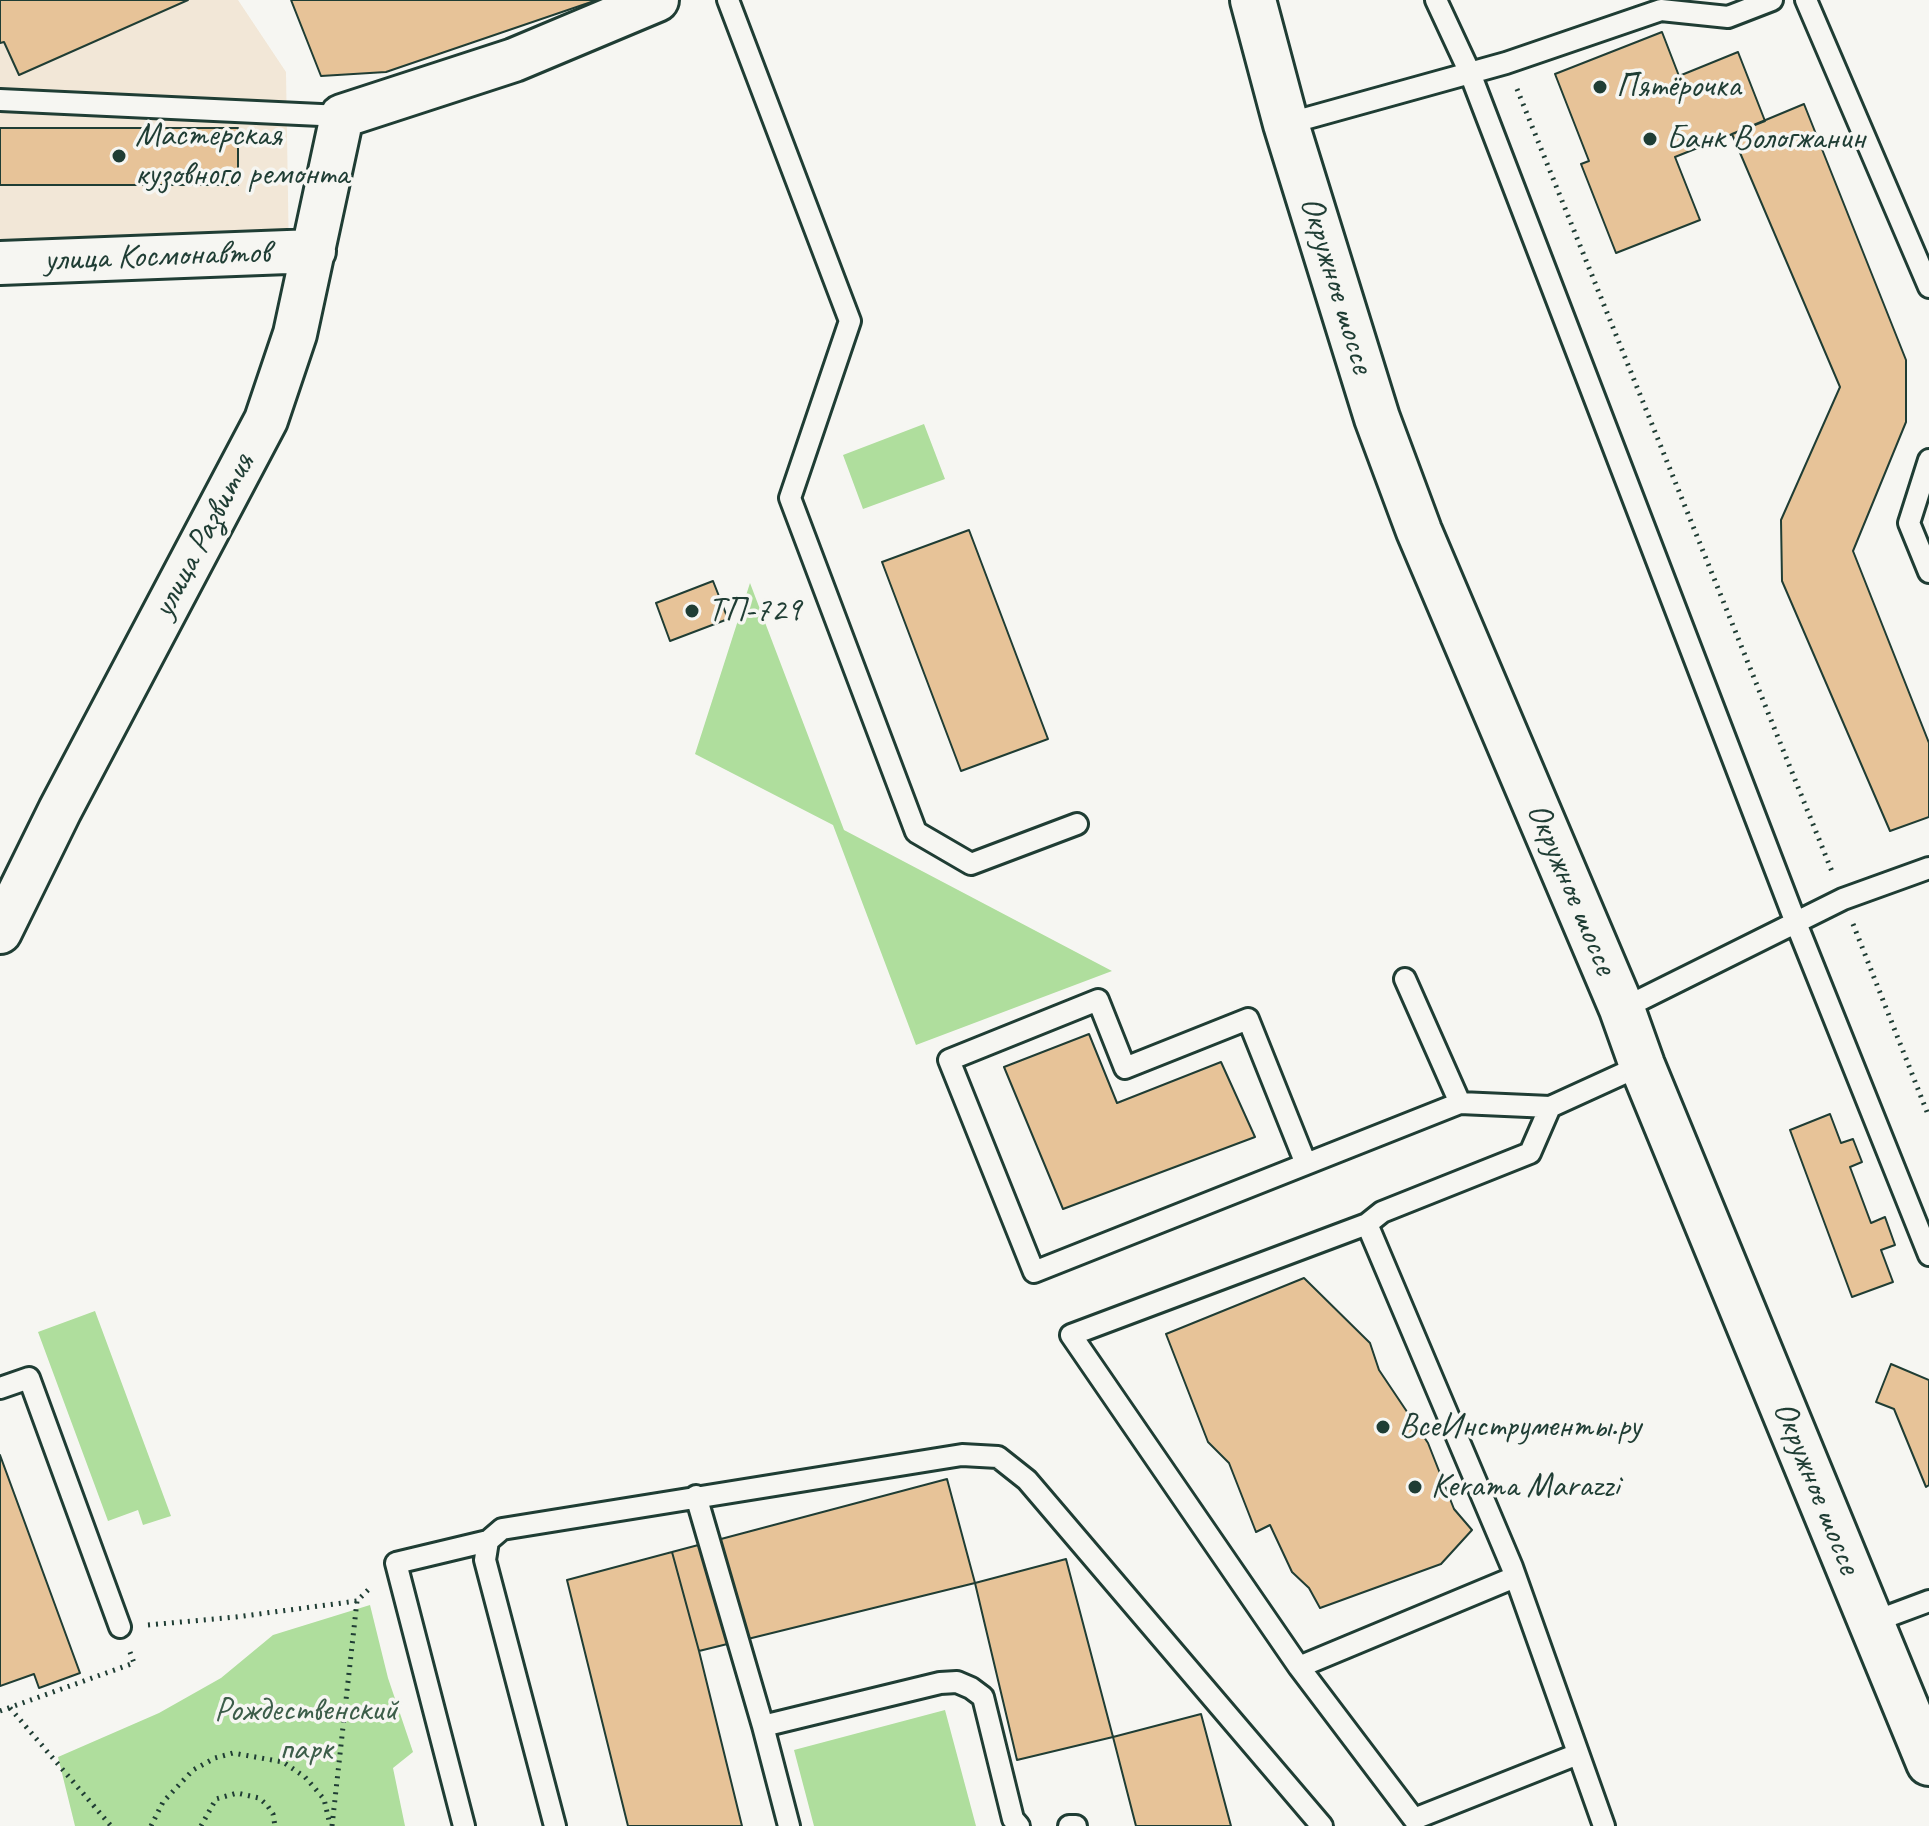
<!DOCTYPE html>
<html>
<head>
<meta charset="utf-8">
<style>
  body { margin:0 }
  canvas { display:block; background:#f6f6f2 }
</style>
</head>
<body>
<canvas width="1929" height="1826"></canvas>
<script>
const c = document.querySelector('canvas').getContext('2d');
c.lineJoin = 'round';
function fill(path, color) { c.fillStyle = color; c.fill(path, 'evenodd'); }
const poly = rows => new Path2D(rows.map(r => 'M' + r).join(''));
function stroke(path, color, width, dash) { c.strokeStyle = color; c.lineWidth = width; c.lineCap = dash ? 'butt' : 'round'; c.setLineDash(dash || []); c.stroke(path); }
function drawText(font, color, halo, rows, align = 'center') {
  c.font = font + ' Caveat,sans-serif'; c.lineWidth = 7; c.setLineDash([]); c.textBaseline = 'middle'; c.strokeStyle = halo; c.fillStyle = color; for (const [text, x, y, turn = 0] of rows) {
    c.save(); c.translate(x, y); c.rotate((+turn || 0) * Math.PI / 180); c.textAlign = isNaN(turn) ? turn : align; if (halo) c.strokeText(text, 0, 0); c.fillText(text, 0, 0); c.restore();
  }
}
fill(poly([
  [0,0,238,0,286,72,289,259,0,264]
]), '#f2e7d7');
fill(poly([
  [924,424,945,479,863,509,843,455],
  [750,583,844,830,1112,971,916,1045,833,825,695,754],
  [95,1311,171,1516,143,1525,138,1510,108,1521,38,1332],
  [370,1605,388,1678,413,1752,393,1768,405,1826,75,1826,58,1757,159,1713,221,1678,273,1635],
  [945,1710,976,1826,814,1826,794,1750]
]), '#afde9d');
const building = poly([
  [0,0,188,0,19,75,4,42,0,43,0,0],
  [291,0,597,0,386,72,321,76,291,0],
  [1662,32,1679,76,1738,52,1765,121,1675,157,1700,220,1616,253,1581,164,1589,161,1555,74,1662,32],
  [1804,104,1906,360,1906,422,1853,551,1929,743,1929,817,1890,831,1782,581,1781,520,1840,387,1732,134,1804,104],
  [0,128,238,128,238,185,0,185,0,128],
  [969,530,1048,739,961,771,882,562,969,530],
  [713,581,728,619,670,641,656,603,713,581],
  [1089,1034,1117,1103,1221,1062,1255,1137,1063,1209,1004,1067,1089,1034],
  [1830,1114,1841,1143,1853,1139,1862,1162,1850,1167,1871,1223,1885,1217,1895,1245,1881,1250,1893,1282,1852,1297,1790,1130,1830,1114],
  [1304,1278,1370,1343,1379,1370,1428,1443,1454,1509,1472,1530,1441,1564,1320,1608,1309,1588,1292,1572,1270,1525,1256,1532,1229,1463,1208,1442,1166,1334,1304,1278],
  [1891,1364,1929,1380,1929,1485,1926,1487,1894,1409,1876,1402,1891,1364],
  [0,1455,80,1673,39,1688,34,1674,0,1686,0,1455],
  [947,1479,975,1583,699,1651,672,1552,947,1479],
  [672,1552,699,1651,742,1826,628,1826,567,1580,672,1552],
  [1066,1559,1113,1737,1017,1760,975,1583,1066,1559],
  [1201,1714,1231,1826,1136,1826,1113,1737,1201,1714]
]);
fill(building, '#e7c398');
stroke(building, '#1f3d34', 2);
const service = poly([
  [728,0,850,321,790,498,916,832,971,864,1077,824],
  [1436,0,1470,73,1796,923,1929,1255],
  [1806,0,1929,287],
  [0,100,342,116],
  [1286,124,1506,63,1661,10,1728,17,1772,0],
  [1929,460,1909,523,1929,572],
  [1405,979,1460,1103,1550,1107],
  [1622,1009,1843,899,1929,868],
  [1306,1164,1248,1019,1125,1068,1098,1000,949,1060,1034,1272,1460,1103],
  [1367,1224,1071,1335,1299,1667,1515,1577],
  [0,1388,29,1378,120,1627],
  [696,1496,763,1726],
  [1870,1623,1929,1601],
  [1299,1667,1414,1819,1578,1754],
  [464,1826,396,1563,488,1541],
  [555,1826,485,1560,488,1541,502,1529,962,1455,998,1457,1027,1480,1322,1826],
  [789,1826,763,1726,940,1683,957,1682,971,1688,983,1697,1013,1819,1019,1826],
  [1069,1826,1076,1826],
  [1604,1826,1512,1567,1367,1224,1382,1212,1530,1153,1550,1107,1642,1065]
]);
const minor = poly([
  [0,263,314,251],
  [0,932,60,810,266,420,295,334,342,116,514,60,657,0]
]);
const primary = poly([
  [1253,0,1286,124,1377,418,1419,531,1622,1009,1642,1065,1929,1763]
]);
stroke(service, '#1f3d34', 26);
stroke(minor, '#1f3d34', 48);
stroke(primary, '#1f3d34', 50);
stroke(poly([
  [1517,89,1833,874],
  [1853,924,1929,1117],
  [148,1625,236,1617,357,1601],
  [10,1708,111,1826],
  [0,1711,134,1663,130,1652],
  [151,1826,163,1802,193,1770,215,1758,233,1753,283,1762,305,1777,324,1799,330,1825],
  [201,1826,216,1799,237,1793,259,1798,267,1805,273,1814,275,1826],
  [332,1826,357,1601,372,1586]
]), '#1f3d34', 5, [2, 6]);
stroke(service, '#f6f6f2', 20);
stroke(minor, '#f6f6f2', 42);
stroke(primary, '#f6f6f2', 44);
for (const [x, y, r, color] of [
  [1600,87,8,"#1f3d34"],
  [1650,139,8,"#1f3d34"],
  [119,156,8,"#1f3d34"],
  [692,611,8,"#1f3d34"],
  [1383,1427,8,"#1f3d34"],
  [1415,1487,8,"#1f3d34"]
]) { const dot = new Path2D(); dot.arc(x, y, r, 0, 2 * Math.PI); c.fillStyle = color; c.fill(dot); stroke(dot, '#f6f6f2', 3); }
drawText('34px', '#1f3d34', '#f6f6f2', [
  ["Пятёрочка",1616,87],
  ["Мастерская",135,136],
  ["кузовного ремонта",135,175],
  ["Банк Вологжанин",1666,139],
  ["ТП-729",708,611],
  ["ВсеИнструменты.ру",1399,1427],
  ["Kerama Marazzi",1431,1487]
], 'left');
drawText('34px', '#1f3d34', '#f6f6f2', [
  ["улица Космонавтов",157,257,-2],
  ["Окружное шоссе",1336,285,73],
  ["улица Развития",204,536,-62],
  ["Окружное шоссе",1571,889,67],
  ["Окружное шоссе",1816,1488,68]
]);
drawText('34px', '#3c5d49', '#f6f6f2', [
  ["Рождественский",306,1711],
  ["парк",306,1750]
]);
</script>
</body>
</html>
